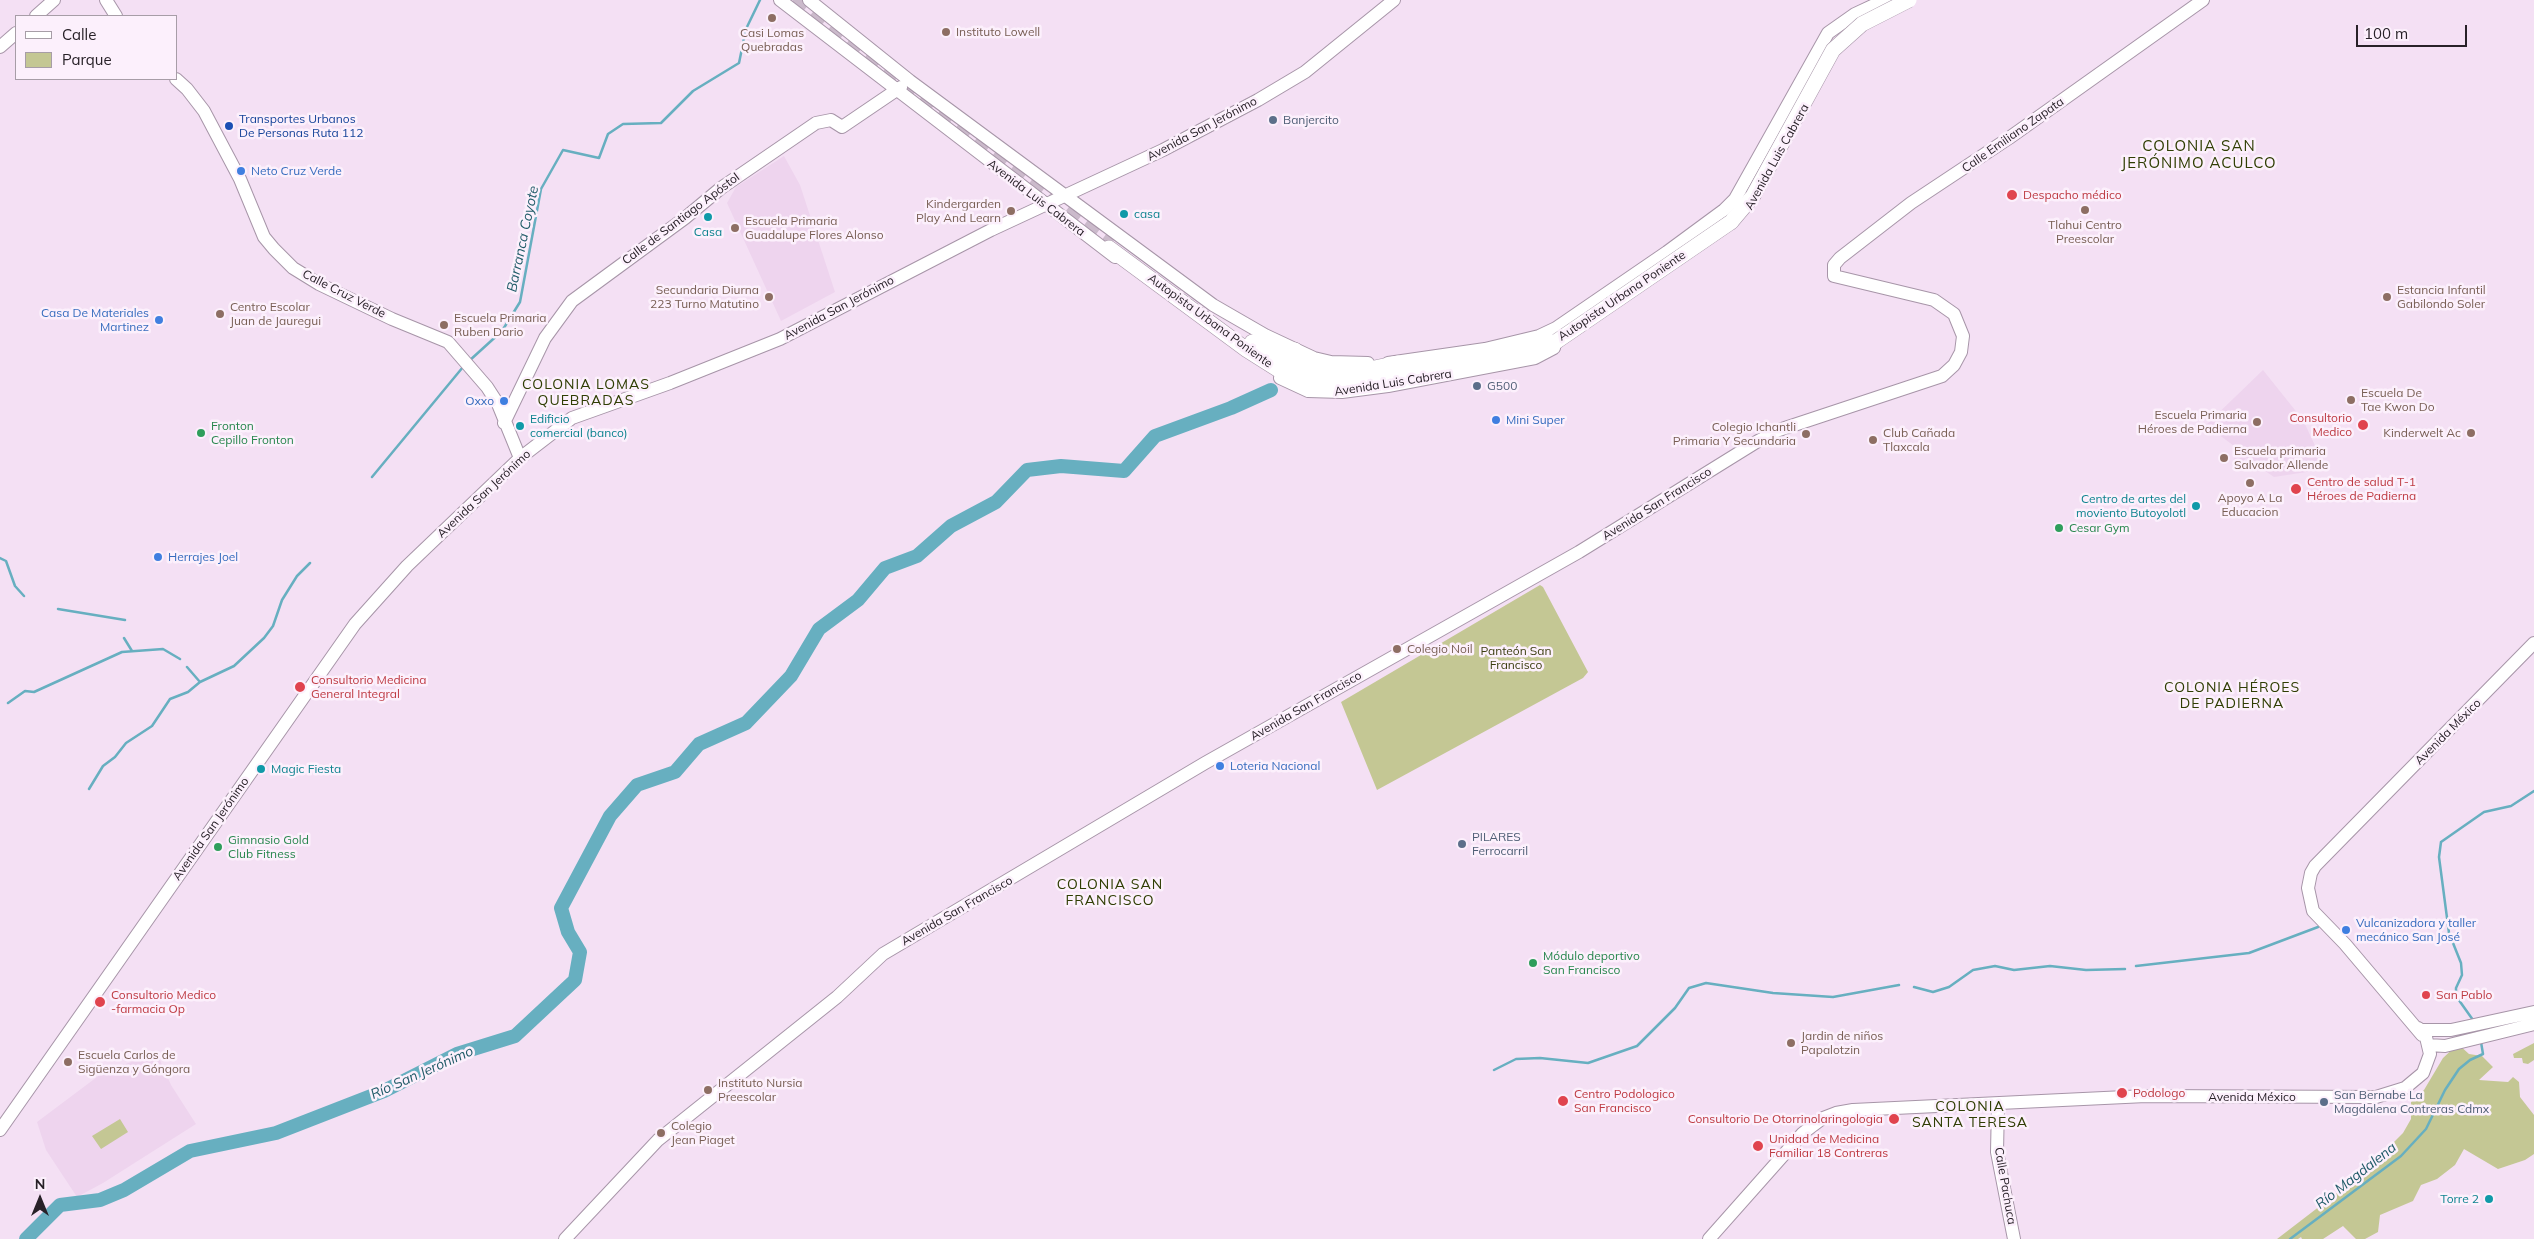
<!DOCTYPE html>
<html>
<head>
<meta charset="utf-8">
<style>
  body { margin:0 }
  #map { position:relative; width:2534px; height:1239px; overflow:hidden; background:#f4e0f4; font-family:Mulish,sans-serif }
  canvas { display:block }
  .legend { position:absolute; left:15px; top:15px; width:162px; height:65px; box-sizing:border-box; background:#fcf0fc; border:1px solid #a79da7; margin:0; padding:6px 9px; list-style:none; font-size:15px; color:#282128 }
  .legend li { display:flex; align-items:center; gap:10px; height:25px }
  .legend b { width:25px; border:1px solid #a79da7 }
  .north { position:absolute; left:15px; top:1174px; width:50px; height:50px; -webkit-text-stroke:4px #fcf0fc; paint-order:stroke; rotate:0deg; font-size:14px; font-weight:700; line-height:20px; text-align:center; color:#282128 }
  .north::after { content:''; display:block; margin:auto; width:18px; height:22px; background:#282128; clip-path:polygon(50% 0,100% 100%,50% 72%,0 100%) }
  .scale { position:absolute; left:2356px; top:25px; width:111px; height:22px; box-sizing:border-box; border:2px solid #282128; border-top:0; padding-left:6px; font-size:15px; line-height:18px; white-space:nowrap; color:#282128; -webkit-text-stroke:4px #fcf0fc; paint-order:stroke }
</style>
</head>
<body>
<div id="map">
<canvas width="2534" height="1239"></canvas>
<ul class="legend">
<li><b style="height:6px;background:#fff"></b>Calle</li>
<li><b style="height:14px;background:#c4c794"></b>Parque</li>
</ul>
<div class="north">N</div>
<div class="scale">100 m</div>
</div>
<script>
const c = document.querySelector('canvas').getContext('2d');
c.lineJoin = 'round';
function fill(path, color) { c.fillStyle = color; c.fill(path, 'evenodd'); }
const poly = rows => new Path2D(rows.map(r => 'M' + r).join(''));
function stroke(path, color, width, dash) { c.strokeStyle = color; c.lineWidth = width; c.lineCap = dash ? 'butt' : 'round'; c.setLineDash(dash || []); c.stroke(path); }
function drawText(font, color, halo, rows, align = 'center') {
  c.font = font + ' Mulish,sans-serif'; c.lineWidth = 5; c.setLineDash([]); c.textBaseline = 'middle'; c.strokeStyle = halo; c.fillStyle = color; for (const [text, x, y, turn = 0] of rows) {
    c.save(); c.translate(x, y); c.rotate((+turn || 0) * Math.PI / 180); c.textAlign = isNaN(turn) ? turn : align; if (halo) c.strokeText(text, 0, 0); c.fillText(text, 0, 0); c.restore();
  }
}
fill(poly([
  [784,156,800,185,835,292,781,321,727,203,736,187],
  [2263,370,2303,420,2326,469,2274,477,2246,458,2240,466,2233,461,2238,449,2206,425],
  [143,1058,159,1058,171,1085,196,1124,103,1183,77,1197,46,1150,37,1122,105,1071]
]), '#eed4ee');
fill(poly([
  [1540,585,1543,587,1588,672,1583,678,1377,790,1341,702],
  [2534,1043,2534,1060,2528,1064,2523,1063,2522,1058,2514,1058,2513,1054],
  [2458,1044,2469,1054,2482,1056,2493,1067,2479,1080,2508,1082,2513,1077,2519,1082,2520,1097,2534,1115,2534,1154,2525,1160,2498,1169,2464,1149,2455,1165,2437,1179,2421,1185,2413,1201,2380,1215,2378,1232,2365,1239,2356,1239,2343,1226,2323,1239,2302,1239,2301,1237,2298,1239,2277,1239,2363,1173,2403,1133,2411,1119,2411,1102,2424,1090,2443,1058],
  [120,1119,128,1132,101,1149,92,1136]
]), '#c4c794');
stroke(poly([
  [469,361,502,331,520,302,541,189,563,150,599,158,608,134,623,124,661,123,693,91,739,63,746,29,760,0],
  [372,477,463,367],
  [0,558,6,561,15,586,24,596],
  [58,609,125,620],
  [124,638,132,651],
  [187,667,200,682],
  [8,703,25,691,34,692,122,652,163,649,180,659],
  [89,789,103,766,115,757,126,743,152,726,170,699,188,692,200,682,234,666,264,638,273,626,282,600,297,576,310,563],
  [2136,966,2249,953,2318,927],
  [1914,987,1933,992,1949,987,1973,970,1995,966,2014,970,2050,966,2086,970,2125,969],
  [2473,1020,2456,996,2456,988,2462,975,2461,963,2449,933,2439,857,2441,842,2484,812,2511,806,2534,791],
  [1494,1070,1516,1059,1540,1058,1588,1063,1637,1046,1675,1008,1689,988,1706,983,1773,993,1833,997,1899,985],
  [2290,1239,2401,1156,2426,1129,2445,1090,2459,1069,2470,1060,2483,1054,2481,1042]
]), '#67afc0', 2.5);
stroke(poly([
  [26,1239,60,1205,100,1200,124,1190,190,1151,276,1133,384,1091,457,1054,515,1036,575,980,580,952,568,932,561,908,610,816,637,785,675,772,699,744,746,723,791,676,819,629,858,600,885,568,917,556,951,526,996,502,1027,470,1061,466,1124,471,1155,436,1231,408,1271,390]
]), '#67afc0', 14);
stroke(poly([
  [793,0,835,34,1114,240]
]), '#cbbacb', 15, [15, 8]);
const secondary = poly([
  [106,0,116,16],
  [780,0,1115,257],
  [809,0,910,81,1213,305,1265,335,1314,358,1331,362,1368,363],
  [36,16,54,0],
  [0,47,16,33],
  [176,79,187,89,204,111,240,179,264,237,274,249,293,268,319,284,392,319,448,342,487,387,498,404,520,458],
  [1388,363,1485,349,1539,336,1556,328,1667,252,1724,210,1735,199,1828,33,1855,14,1885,0],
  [1280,378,1308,391,1342,392,1388,386,1535,358,1554,348],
  [504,423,545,338,572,301,685,218,721,188,816,123,831,120,842,127,901,87],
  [2422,1030,2451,1030,2534,1012],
  [2422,1035,2345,944,2313,911,2308,888,2311,873,2315,866,2534,643],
  [2428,1045,2445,1046,2534,1024],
  [1998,1104,1997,1152,2014,1239],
  [0,1130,355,624,407,566,520,458,572,418,670,383,780,339,991,230,1163,150,1258,100,1305,72,1394,0],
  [565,1239,658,1140,837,997,883,954,1205,763,1579,552,1758,441,1779,430,1942,376,1954,365,1961,352,1963,336,1954,314,1934,300,1834,276,1834,265,1840,258,1911,203,2009,138,2203,0],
  [1709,1239,1803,1133,1823,1118,1836,1113,1853,1110,2146,1096,2376,1097,2405,1088,2423,1073,2430,1054,2425,1033,2418,1028]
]);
const highway = poly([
  [1731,222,1753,196],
  [1109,248,1247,350,1285,374,1307,382,1322,384,1366,380,1531,351,1557,341],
  [1252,342,1294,363,1322,371,1365,370,1398,363],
  [1295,350,1306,362]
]);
stroke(secondary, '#a795a8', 14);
stroke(highway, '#a795a8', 16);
stroke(secondary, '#fff', 12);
stroke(highway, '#fff', 15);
const highwayBridge = poly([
  [1753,196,1833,50,1862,24,1909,0],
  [1557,341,1731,222]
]);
stroke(highwayBridge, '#a795a8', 16, []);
stroke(highwayBridge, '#fff', 15);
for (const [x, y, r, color] of [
  [772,18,5,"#8d6e63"],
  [946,32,5,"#8d6e63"],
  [1273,120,5,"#5c6f8a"],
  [229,126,5,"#1a4fb4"],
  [241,171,5,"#3f7fe0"],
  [2012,195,6,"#e0444e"],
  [2085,210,5,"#8d6e63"],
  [1011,211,5,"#8d6e63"],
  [1124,214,5,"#0f9aa8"],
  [708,217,5,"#0f9aa8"],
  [735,228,5,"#8d6e63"],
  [769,297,5,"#8d6e63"],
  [2387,297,5,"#8d6e63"],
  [220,314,5,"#8d6e63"],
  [159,320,5,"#3f7fe0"],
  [444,325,5,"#8d6e63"],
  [1477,386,5,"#5c6f8a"],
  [2351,400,5,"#8d6e63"],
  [504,401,5,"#3f7fe0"],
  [1496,420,5,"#3f7fe0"],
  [2257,422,5,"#8d6e63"],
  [2363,425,6,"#e0444e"],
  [520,426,5,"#0f9aa8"],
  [201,433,5,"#2e9e5b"],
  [2471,433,5,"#8d6e63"],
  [1806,434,5,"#8d6e63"],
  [1873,440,5,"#8d6e63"],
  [2224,458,5,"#8d6e63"],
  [2250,483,5,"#8d6e63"],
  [2296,489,6,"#e0444e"],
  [2196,506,5,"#0f9aa8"],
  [2059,528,5,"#2e9e5b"],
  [158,557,5,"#3f7fe0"],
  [1397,649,5,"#8d6e63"],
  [300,687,6,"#e0444e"],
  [1220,766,5,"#3f7fe0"],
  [261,769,5,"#0f9aa8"],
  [1462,844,5,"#5c6f8a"],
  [218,847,5,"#2e9e5b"],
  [2346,930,5,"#3f7fe0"],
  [1533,963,5,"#2e9e5b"],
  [2426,995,5,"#e0444e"],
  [100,1002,6,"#e0444e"],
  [1791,1043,5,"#8d6e63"],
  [68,1062,5,"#8d6e63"],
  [708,1090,5,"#8d6e63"],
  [2122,1093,6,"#e0444e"],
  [1563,1101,6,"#e0444e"],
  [2324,1102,5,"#5c6f8a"],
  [1894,1119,6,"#e0444e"],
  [661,1133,5,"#8d6e63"],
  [1758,1146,6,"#e0444e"],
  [2489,1199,5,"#0f9aa8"]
]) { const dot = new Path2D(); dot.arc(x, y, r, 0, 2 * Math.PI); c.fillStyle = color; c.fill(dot); stroke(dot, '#fcf0fc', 2); }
drawText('12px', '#785e54', '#fcf0fc', [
  ["Instituto Lowell",956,32],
  ["Casi Lomas",772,33,"center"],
  ["Quebradas",772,47,"center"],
  ["Kindergarden",1001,204,"right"],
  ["Play And Learn",1001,218,"right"],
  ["Escuela Primaria",745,221],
  ["Guadalupe Flores Alonso",745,235],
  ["Tlahui Centro",2085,225,"center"],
  ["Preescolar",2085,239,"center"],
  ["Secundaria Diurna",759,290,"right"],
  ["223 Turno Matutino",759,304,"right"],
  ["Estancia Infantil",2397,290],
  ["Gabilondo Soler",2397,304],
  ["Centro Escolar",230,307],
  ["Juan de Jauregui",230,321],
  ["Escuela Primaria",454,318],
  ["Ruben Dario",454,332],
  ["Escuela De",2361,393],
  ["Tae Kwon Do",2361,407],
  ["Escuela Primaria",2247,415,"right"],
  ["Héroes de Padierna",2247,429,"right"],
  ["Colegio Ichantli",1796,427,"right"],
  ["Primaria Y Secundaria",1796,441,"right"],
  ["Club Cañada",1883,433],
  ["Tlaxcala",1883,447],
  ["Kinderwelt Ac",2461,433,"right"],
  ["Escuela primaria",2234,451],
  ["Salvador Allende",2234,465],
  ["Apoyo A La",2250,498,"center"],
  ["Educacion",2250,512,"center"],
  ["Colegio Noil",1407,649],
  ["Jardin de niños",1801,1036],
  ["Papalotzin",1801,1050],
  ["Escuela Carlos de",78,1055],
  ["Sigüenza y Góngora",78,1069],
  ["Instituto Nursia",718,1083],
  ["Preescolar",718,1097],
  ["Colegio",671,1126],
  ["Jean Piaget",671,1140]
], 'left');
drawText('12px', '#164399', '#fcf0fc', [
  ["Transportes Urbanos",239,119],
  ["De Personas Ruta 112",239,133]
], 'left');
drawText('12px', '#4e5e75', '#fcf0fc', [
  ["Banjercito",1283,120],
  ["G500",1487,386],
  ["PILARES",1472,837],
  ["Ferrocarril",1472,851],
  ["San Bernabe La",2334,1095],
  ["Magdalena Contreras Cdmx",2334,1109]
], 'left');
drawText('12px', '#282128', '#fcf0fc', [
  ["Avenida San Jerónimo",1202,129,-28],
  ["Calle Emiliano Zapata",2013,135,-35],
  ["Avenida Luis Cabrera",1777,157,-61],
  ["Avenida Luis Cabrera",1036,198,37],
  ["Calle de Santiago Apóstol",681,219,-37],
  ["Calle Cruz Verde",344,294,27],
  ["Autopista Urbana Poniente",1622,296,-34],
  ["Avenida San Jerónimo",839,308,-28],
  ["Autopista Urbana Poniente",1210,321,36],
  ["Avenida Luis Cabrera",1393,383,-9],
  ["Avenida San Jerónimo",484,494,-43],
  ["Avenida San Francisco",1657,504,-32],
  ["Avenida San Francisco",1306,706,-30],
  ["Avenida México",2448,732,-45],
  ["Avenida San Jerónimo",211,829,-55],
  ["Avenida San Francisco",957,911,-30],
  ["Avenida México",2252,1097],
  ["Calle Pachuca",2005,1186,80]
]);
drawText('12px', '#366cbe', '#fcf0fc', [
  ["Neto Cruz Verde",251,171],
  ["Casa De Materiales",149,313,"right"],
  ["Martinez",149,327,"right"],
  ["Oxxo",494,401,"right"],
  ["Mini Super",1506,420],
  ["Herrajes Joel",168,557],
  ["Loteria Nacional",1230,766],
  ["Vulcanizadora y taller",2356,923],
  ["mecánico San José",2356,937]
], 'left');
drawText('12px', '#be3a42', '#fcf0fc', [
  ["Despacho médico",2023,195],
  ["Consultorio",2352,418,"right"],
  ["Medico",2352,432,"right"],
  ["Centro de salud T-1",2307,482],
  ["Héroes de Padierna",2307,496],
  ["Consultorio Medicina",311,680],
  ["General Integral",311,694],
  ["Consultorio Medico",111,995],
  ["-farmacia Op",111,1009],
  ["San Pablo",2436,995],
  ["Podologo",2133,1093],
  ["Centro Podologico",1574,1094],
  ["San Francisco",1574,1108],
  ["Consultorio De Otorrinolaringologia",1883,1119,"right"],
  ["Unidad de Medicina",1769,1139],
  ["Familiar 18 Contreras",1769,1153]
], 'left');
drawText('12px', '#0d838f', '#fcf0fc', [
  ["casa",1134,214],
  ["Casa",708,232,"center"],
  ["Edificio",530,419],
  ["comercial (banco)",530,433],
  ["Centro de artes del",2186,499,"right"],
  ["moviento Butoyolotl",2186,513,"right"],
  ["Magic Fiesta",271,769],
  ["Torre 2",2479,1199,"right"]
], 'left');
drawText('12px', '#27864d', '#fcf0fc', [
  ["Fronton",211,426],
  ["Cepillo Fronton",211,440],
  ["Cesar Gym",2069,528],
  ["Gimnasio Gold",228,840],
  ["Club Fitness",228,854],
  ["Módulo deportivo",1543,956],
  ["San Francisco",1543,970]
], 'left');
drawText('12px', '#3c3e11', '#fcf0fc', [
  ["Panteón San",1516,651],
  ["Francisco",1516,665]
]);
drawText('italic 14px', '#205b68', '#fcf0fc', [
  ["Barranca Coyote",523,239,-78],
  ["Río San Jerónimo",422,1073,-24],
  ["Río Magdalena",2356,1176,-38]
]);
c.letterSpacing = '1px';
drawText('14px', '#303e04', '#fcf0fc', [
  ["COLONIA LOMAS",586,385],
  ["QUEBRADAS",586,401],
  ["COLONIA HÉROES",2232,688],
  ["DE PADIERNA",2232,704],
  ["COLONIA SAN",1110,885],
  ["FRANCISCO",1110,901],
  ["COLONIA",1970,1107],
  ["SANTA TERESA",1970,1123]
]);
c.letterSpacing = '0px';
c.letterSpacing = '1px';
drawText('15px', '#303e04', '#fcf0fc', [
  ["COLONIA SAN",2199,146],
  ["JERÓNIMO ACULCO",2199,163]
]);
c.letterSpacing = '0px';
</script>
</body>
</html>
